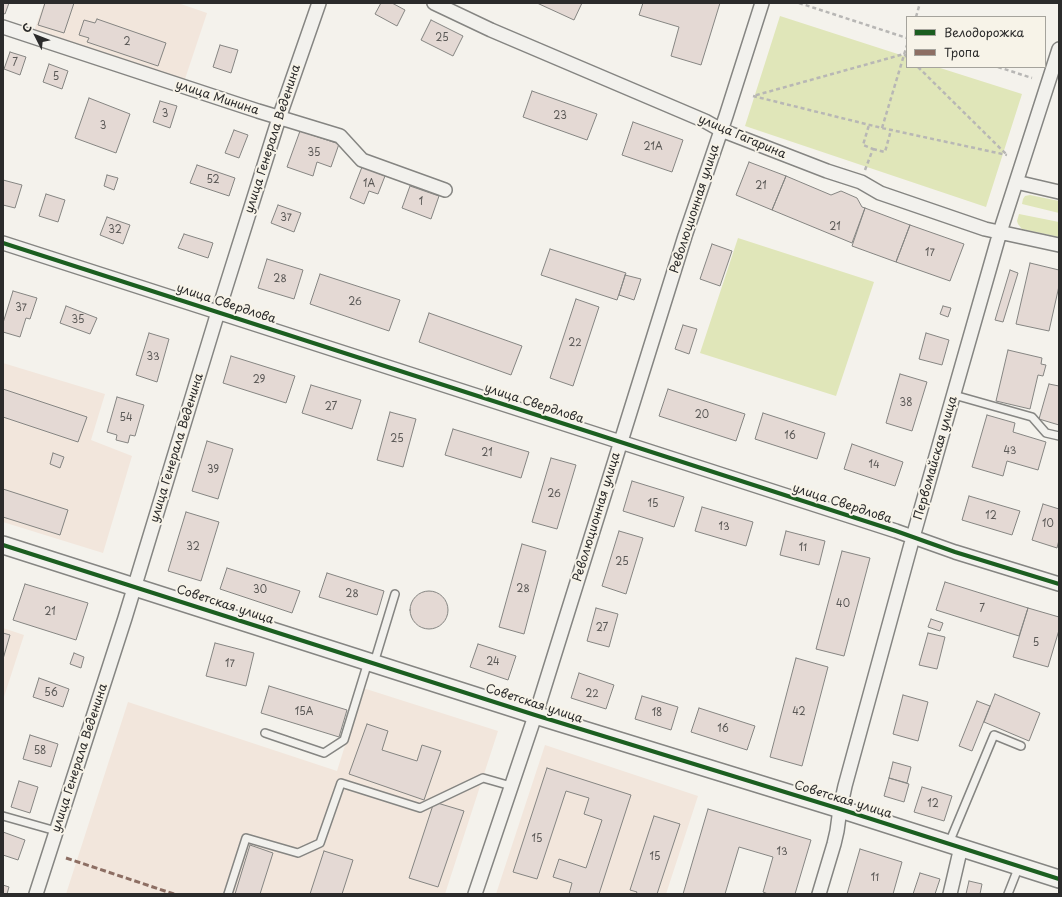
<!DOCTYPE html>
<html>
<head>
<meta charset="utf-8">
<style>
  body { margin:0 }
  #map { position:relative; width:1062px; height:897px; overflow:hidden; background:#f4f2ec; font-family:"Playpen Sans",sans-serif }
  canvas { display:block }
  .frame { position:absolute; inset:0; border:4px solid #2b2b2b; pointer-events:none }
  .legend { position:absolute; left:906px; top:16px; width:140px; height:52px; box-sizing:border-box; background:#f7f3e8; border:1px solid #a5a39c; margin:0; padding:5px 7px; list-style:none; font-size:12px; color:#2b2b2b }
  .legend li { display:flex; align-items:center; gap:8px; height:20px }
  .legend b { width:20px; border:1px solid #a5a39c }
  .north { position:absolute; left:16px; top:16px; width:40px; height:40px; -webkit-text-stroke:3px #f7f3e8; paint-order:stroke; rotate:312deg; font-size:11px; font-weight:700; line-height:16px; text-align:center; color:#2b2b2b }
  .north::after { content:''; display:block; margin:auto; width:14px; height:18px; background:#2b2b2b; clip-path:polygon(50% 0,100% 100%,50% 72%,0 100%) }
</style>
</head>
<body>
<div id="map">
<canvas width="1062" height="897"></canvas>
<div class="frame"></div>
<ul class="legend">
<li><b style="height:5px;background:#1b5e20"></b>Велодорожка</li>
<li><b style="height:5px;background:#8d6e63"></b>Тропа</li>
</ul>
<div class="north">С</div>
</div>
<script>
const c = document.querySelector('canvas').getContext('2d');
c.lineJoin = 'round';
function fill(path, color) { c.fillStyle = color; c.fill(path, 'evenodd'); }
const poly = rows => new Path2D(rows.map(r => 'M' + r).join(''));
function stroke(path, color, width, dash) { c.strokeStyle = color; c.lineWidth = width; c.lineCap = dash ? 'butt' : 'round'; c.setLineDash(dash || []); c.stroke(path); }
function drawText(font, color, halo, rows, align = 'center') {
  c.font = font + ' "Playpen Sans",sans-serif'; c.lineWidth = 4; c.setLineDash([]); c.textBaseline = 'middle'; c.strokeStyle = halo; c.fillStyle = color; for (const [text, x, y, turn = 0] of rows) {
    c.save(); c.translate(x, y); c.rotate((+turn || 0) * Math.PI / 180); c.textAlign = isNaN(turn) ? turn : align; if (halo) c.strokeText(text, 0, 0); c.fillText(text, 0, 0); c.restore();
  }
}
fill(poly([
  [44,3,178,3,207,13,184,82,34,31],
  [3,363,105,394,91,440,132,456,103,553,3,522],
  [3,628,24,635,3,700],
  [363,688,498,731,445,894,66,894,128,702,337,771],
  [545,745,698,796,666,894,496,894]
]), '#f2e6dc');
fill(poly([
  [780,16,907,57,907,67,937,67,1022,94,986,207,745,126],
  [1030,195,1059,201,1059,213,1022,204,1023,199,1025,196],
  [1019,214,1059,222,1059,237,1022,229,1018,224,1017,221],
  [738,238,874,282,836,396,700,353]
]), '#e0e6b9');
const building = poly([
  [3,3,9,3,5,14,3,13,3,3],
  [45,3,74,3,64,33,38,25,45,3],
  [381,3,392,3,405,10,397,26,375,14,381,3],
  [537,3,582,3,574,20,537,3],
  [643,3,720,3,701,65,671,56,679,27,639,15,643,3],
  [97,19,166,43,158,66,87,42,89,38,79,35,84,20,95,23,97,19],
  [431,20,463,36,453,56,421,40,431,20],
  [220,45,238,50,231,73,213,67,220,45],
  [10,52,26,57,20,75,4,69,10,52],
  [49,64,68,71,62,89,43,82,49,64],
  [532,91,597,114,587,140,523,117,532,91],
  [89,98,130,114,116,153,75,138,89,98],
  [160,101,177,106,170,128,153,122,160,101],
  [633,122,683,140,672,172,622,155,633,122],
  [234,130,248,135,239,158,225,153,234,130],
  [300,131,339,144,331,167,317,162,313,176,287,167,300,131],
  [749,162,786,176,772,210,736,195,749,162],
  [197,165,235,178,229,196,190,183,197,165],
  [362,167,385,176,378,194,369,191,364,204,350,198,362,167],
  [107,175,118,178,114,190,104,186,107,175],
  [786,176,831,195,841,191,857,198,862,207,865,208,852,243,772,210,786,176],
  [3,180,22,185,15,208,3,205,3,180],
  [410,186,439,196,431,219,402,208,410,186],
  [46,194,65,200,58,222,39,216,46,194],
  [278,205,301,213,294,232,271,223,278,205],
  [865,208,910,225,896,262,852,246,865,208],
  [107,217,130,225,123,244,100,235,107,217],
  [910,225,964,244,950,281,896,262,910,225],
  [184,234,213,243,208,258,178,248,184,234],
  [712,244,732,251,720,286,700,279,712,244],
  [550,249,626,273,617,300,541,275,550,249],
  [267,259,303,270,294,299,258,288,267,259],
  [1030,263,1059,270,1059,286,1049,331,1016,324,1030,263],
  [1010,270,1018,273,1003,322,995,320,1010,270],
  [320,274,400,300,389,331,310,304,320,274],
  [625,275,641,279,634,300,619,295,625,275],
  [13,291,37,298,30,319,26,318,20,337,3,332,3,323,13,291],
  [576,299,599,307,573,386,550,378,576,299],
  [66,306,97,318,90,334,60,323,66,306],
  [943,306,951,308,948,317,940,314,943,306],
  [429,313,522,346,511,375,419,342,429,313],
  [683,325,697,329,689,354,675,349,683,325],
  [149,333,169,339,157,382,136,375,149,333],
  [926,333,949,340,942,365,919,359,926,333],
  [1008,350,1042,358,1041,364,1046,365,1043,376,1038,375,1030,409,996,401,1008,350],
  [231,356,295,376,286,403,223,383,231,356],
  [900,374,927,382,912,431,886,423,900,374],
  [1049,384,1059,386,1059,425,1039,419,1049,384],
  [311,385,361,400,352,429,302,413,311,385],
  [3,389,87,417,78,442,3,417,3,389],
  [668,389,745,414,736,441,659,416,668,389],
  [117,397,144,405,135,436,130,435,128,443,116,440,117,435,107,432,117,397],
  [390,412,416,419,403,467,377,460,390,412],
  [763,413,825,433,817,459,755,439,763,413],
  [987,415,1015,423,1013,432,1046,442,1038,470,1007,461,1003,476,972,467,987,415],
  [453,429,529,452,521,478,445,455,453,429],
  [207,441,233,449,218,499,192,491,207,441],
  [852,444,903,462,895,486,844,469,852,444],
  [53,453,64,457,60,468,50,464,53,453],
  [551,458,576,465,557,529,532,522,551,458],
  [632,481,684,497,674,527,623,511,632,481],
  [3,489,68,510,60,535,3,517,3,489],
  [969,496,1020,511,1012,535,962,520,969,496],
  [1043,504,1059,509,1059,540,1057,548,1032,540,1043,504],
  [702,507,753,522,746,546,695,531,702,507],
  [186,512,219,522,201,581,168,571,186,512],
  [619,531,643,538,626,594,602,586,619,531],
  [786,531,825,541,819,565,780,555,786,531],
  [522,544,546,551,524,634,499,627,522,544],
  [842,551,870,558,844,656,816,649,842,551],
  [227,568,300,591,292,613,220,589,227,568],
  [327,573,384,591,377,615,319,597,327,573],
  [945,582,1028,608,1019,636,936,610,945,582],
  [25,584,88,603,76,640,13,620,25,584],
  '410 610a19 19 0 1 1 38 0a19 19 0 1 1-38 0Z',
  [596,608,618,614,609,647,587,641,596,608],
  [1028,608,1059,617,1059,630,1048,667,1013,657,1028,608],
  [931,619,943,623,940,631,928,627,931,619],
  [3,633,10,635,3,659,3,633],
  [928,633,945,637,937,669,919,665,928,633],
  [215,643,254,653,246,686,206,676,215,643],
  [478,644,516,656,508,680,470,667,478,644],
  [74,653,84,657,81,668,70,664,74,653],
  [796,658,828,667,802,766,770,757,796,658],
  [579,673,614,685,606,709,571,698,579,673],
  [39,678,69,689,63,707,33,697,39,678],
  [269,686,347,710,339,737,261,713,269,686],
  [995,694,1040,713,1029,741,984,722,995,694],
  [903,695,928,702,918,741,893,734,903,695],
  [642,696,678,707,671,730,635,719,642,696],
  [977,701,990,706,972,751,959,746,977,701],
  [699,708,755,726,747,750,691,732,699,708],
  [367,724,388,731,382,750,417,761,422,745,441,751,424,800,349,774,367,724],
  [30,735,58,744,51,767,23,759,30,735],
  [893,762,911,767,907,783,889,778,893,762],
  [547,768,631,795,599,894,569,894,572,883,553,877,559,859,586,868,602,820,584,814,589,798,566,791,537,879,513,872,547,768],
  [889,778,909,784,904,802,884,796,889,778],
  [19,781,38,787,30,813,11,807,19,781],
  [922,787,952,796,944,821,914,812,922,787],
  [434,802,464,811,438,887,409,878,434,802],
  [708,809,811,840,795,894,768,894,763,892,773,857,739,847,725,894,683,894,708,809],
  [654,816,680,824,657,894,636,894,637,892,630,890,654,816],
  [3,832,25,840,18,860,3,855,3,832],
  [250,845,273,853,260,894,235,894,250,845],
  [860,849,902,862,893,894,847,894,860,849],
  [324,851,353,860,342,894,310,894,324,851],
  [920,873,940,879,935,894,913,894,920,873],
  [969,881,982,884,980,894,966,894,969,881],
  [3,885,9,887,7,894,3,894,3,885]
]);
fill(building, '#e4d9d4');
stroke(building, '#858582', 1);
const service = poly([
  [954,395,1032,417,1046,433,1059,436],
  [374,663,395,594],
  [265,733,324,753,344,740,368,662],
  [3,816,56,831],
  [949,843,994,735,1021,746],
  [228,894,246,838,298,853,320,843,341,783,420,808,483,778,511,786],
  [1008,894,1019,866]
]);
const minor = poly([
  [434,3,491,30,705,121,721,130,827,171,861,182,880,193,985,229,1059,245],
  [3,27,258,111,340,136,362,160,445,190],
  [1016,182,1059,192],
  [3,243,605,437,896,531,955,552,1059,584],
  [36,894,125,618,218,312,279,118,319,3],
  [475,894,540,701,685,236,726,116,762,3],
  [819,894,834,844,837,831,840,809,845,786,913,537,1000,232,1059,49],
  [950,894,961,847]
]);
const tertiary = poly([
  [3,545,535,715,840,809,1059,879]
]);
stroke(service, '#858582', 10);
stroke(minor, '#858582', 16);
stroke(tertiary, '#858582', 20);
stroke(poly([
  [799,3,907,38],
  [916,17,920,3],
  [907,57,904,54,753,96,882,128,1007,155],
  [918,67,1007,155],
  [998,67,1032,78],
  [882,128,907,45],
  [873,149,885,152,891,130],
  [865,170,873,149,863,145,869,125]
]), '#b8b7b5', 2.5, [4, 3]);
stroke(service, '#f2f1ed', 7);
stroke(minor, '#f2f1ed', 13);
stroke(tertiary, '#f2f1ed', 17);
stroke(poly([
  [66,858,174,894]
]), '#8d6e63', 3, [6, 3]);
stroke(poly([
  [3,243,605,437,896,531,955,552,1059,584],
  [3,545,535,715,840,809,1059,879]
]), '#1b5e20', 4);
drawText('10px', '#5a5856', null, [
  ["25",442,38],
  ["2",127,42],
  ["7",15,63],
  ["5",56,77],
  ["3",165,114],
  ["23",560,116],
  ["3",103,126],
  ["21А",653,147],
  ["35",314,153],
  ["52",213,180],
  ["1А",369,184],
  ["21",761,186],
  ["1",421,202],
  ["37",286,218],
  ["21",835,227],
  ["32",115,230],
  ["17",930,253],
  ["28",280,279],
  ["26",355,302],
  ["37",21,308],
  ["35",78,320],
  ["22",575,343],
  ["33",153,357],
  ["29",259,380],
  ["38",906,403],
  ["27",331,407],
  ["20",702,415],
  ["54",126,418],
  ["16",790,436],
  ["25",397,439],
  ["43",1010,451],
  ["21",487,453],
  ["14",874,465],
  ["39",213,470],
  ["26",554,494],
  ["15",653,504],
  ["12",991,516],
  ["10",1048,524],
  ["13",724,527],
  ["32",193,547],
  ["11",803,548],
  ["25",622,562],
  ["28",523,589],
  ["30",260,590],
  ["28",352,594],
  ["40",843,604],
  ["7",982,609],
  ["21",50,612],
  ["27",602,628],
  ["5",1036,643],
  ["24",493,662],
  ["17",230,664],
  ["56",51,693],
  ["22",592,694],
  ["15А",304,712],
  ["42",799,712],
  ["18",657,713],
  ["16",723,729],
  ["58",40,751],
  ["12",933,804],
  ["15",537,839],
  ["13",782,852],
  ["15",655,857],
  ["11",875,878]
]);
drawText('12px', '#2b2b2b', '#f7f3e8', [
  ["улица Минина",217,98,18],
  ["улица Гагарина",742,137,23],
  ["улица Генерала Веденина",273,139,-72],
  ["Революционная улица",695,209,-72],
  ["улица Свердлова",226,304,18],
  ["улица Свердлова",534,404,18],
  ["улица Генерала Веденина",177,448,-73],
  ["Первомайская улица",936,458,-74],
  ["улица Свердлова",842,504,18],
  ["Революционная улица",597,517,-73],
  ["Советская улица",225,605,18],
  ["Советская улица",534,704,18],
  ["улица Генерала Веденина",80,758,-72],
  ["Советская улица",843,800,17]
]);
</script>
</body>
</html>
